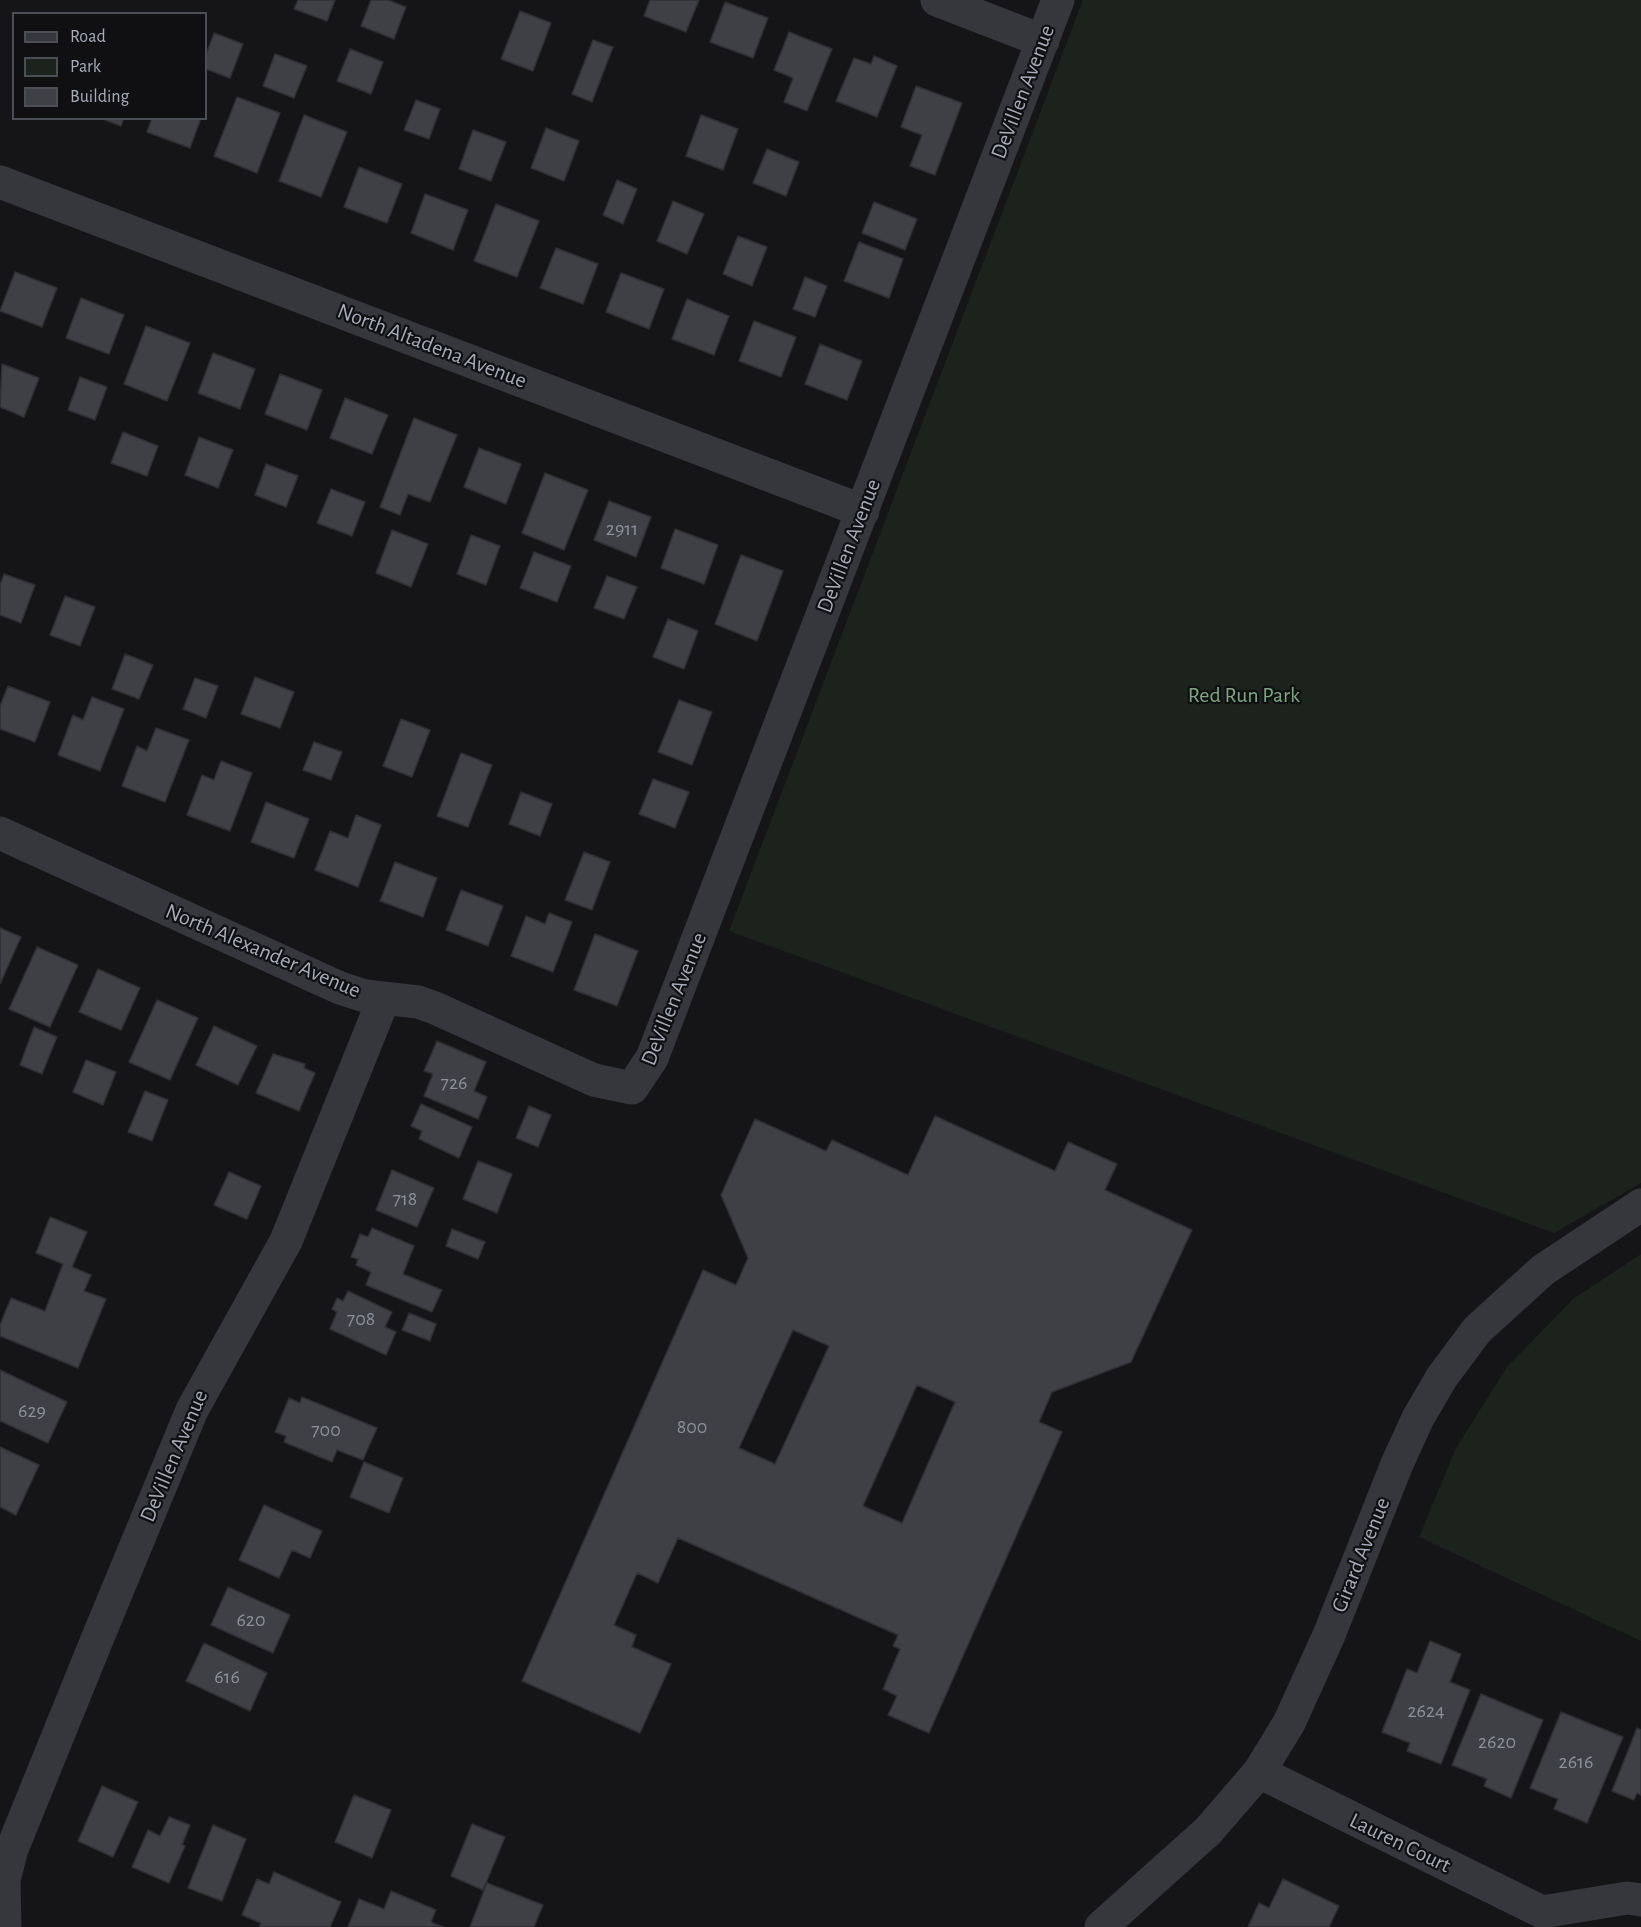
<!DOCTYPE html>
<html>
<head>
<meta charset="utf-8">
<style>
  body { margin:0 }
  #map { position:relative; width:1641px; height:1927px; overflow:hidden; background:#151518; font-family:"Alegreya Sans",sans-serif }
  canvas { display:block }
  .legend { position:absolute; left:12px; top:12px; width:195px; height:108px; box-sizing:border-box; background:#101013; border:2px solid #4c4e55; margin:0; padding:8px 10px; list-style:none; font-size:18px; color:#a6acb9 }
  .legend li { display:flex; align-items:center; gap:12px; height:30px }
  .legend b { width:30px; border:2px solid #4c4e55 }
</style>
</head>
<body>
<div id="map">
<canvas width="1641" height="1927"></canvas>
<ul class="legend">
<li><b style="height:8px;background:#36373d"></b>Road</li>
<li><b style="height:16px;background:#1b231c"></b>Park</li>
<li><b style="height:16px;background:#3f4045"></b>Building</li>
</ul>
</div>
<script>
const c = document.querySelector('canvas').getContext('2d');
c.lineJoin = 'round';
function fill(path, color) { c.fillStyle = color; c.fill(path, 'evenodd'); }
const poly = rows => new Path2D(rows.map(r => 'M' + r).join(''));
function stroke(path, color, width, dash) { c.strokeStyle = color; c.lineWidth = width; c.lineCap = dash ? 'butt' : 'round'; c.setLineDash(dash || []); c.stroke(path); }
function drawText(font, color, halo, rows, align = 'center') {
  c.font = font + ' "Alegreya Sans",sans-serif'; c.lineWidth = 4.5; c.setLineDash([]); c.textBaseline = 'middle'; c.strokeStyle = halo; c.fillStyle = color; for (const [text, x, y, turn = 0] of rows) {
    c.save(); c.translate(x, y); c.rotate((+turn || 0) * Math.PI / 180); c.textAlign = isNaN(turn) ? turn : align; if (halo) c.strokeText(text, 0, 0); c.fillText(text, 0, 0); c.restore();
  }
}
fill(poly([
  [1083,0,1641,0,1641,1183,1554,1233,729,931],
  [1641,1254,1641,1641,1419,1537,1456,1448,1507,1367,1573,1299]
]), '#1b231c');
const building = poly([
  [298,0,335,0,327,21,294,9,298,0],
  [371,0,388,0,406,7,394,39,361,26,371,0],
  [650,0,699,0,686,32,644,16,650,0],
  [725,2,768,18,753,58,710,42,725,2],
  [520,11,551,23,533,71,501,59,520,11],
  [789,32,832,49,807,111,784,102,793,78,774,70,789,32],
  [214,33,243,44,230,78,206,69,206,55,214,33],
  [593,40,613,47,592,102,572,94,593,40],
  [350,49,383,62,371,94,337,81,350,49],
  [275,54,307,66,294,98,263,86,275,54],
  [874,56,897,66,877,117,836,101,854,58,871,64,874,56],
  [916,86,962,103,935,175,910,166,922,135,901,127,916,86],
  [237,97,280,113,257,173,214,156,237,97],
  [416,100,440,109,429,139,404,130,416,100],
  [304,115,347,132,321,197,279,181,304,115],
  [701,115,738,129,723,170,686,156,701,115],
  [100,118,124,118,121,126,100,118],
  [152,118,201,118,190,148,147,132,152,118],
  [546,128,579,141,564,181,531,168,546,128],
  [473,130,506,142,491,181,459,169,473,130],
  [767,149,799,162,786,196,753,183,767,149],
  [359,167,402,184,387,223,344,207,359,167],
  [617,180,637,189,623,224,603,215,617,180],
  [425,194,468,210,453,250,411,233,425,194],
  [673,201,704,214,687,254,657,241,673,201],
  [874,202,917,219,905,250,862,233,874,202],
  [496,204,539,221,517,277,474,261,496,204],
  [738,236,767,247,752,286,723,274,738,236],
  [859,242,903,259,889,298,844,281,859,242],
  [556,248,598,264,583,304,540,288,556,248],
  [15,272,57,288,42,327,0,311,15,272],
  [621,273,664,289,649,329,606,312,621,273],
  [805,277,827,286,815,317,793,309,805,277],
  [81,298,124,315,109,354,66,338,81,298],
  [687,299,729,316,714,355,672,339,687,299],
  [754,321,796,337,781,377,739,361,754,321],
  [146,326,190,343,167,401,124,384,146,326],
  [820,344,862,361,847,400,805,384,820,344],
  [213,353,255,369,240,409,198,393,213,353],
  [2,364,39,378,24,417,0,407,2,364],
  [280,374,322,390,307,430,265,414,280,374],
  [80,377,107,387,95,420,68,410,80,377],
  [345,398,388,415,372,454,330,438,345,398],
  [414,418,457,435,430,502,408,494,400,515,380,507,414,418],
  [123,432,158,446,147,476,111,463,123,432],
  [199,437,233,450,218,488,185,475,199,437],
  [479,448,521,464,506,504,464,487,479,448],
  [266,464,298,476,286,507,255,495,266,464],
  [545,473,588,490,564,550,522,533,545,473],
  [331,489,365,502,352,536,317,523,331,489],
  [609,501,651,517,636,557,594,540,609,501],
  [675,529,718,545,704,584,661,568,675,529],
  [392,530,428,544,411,587,376,573,392,530],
  [471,535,500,546,486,585,457,574,471,535],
  [534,552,571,566,557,602,520,588,534,552],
  [741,555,783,571,757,641,715,624,741,555],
  [4,574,35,585,21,623,0,615,0,585,4,574],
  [607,576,637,587,624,619,594,608,607,576],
  [65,596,95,607,80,646,50,635,65,596],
  [668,619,698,631,684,669,653,657,668,619],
  [125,654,153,665,139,699,112,689,125,654],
  [255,677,294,692,280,728,241,714,255,677],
  [195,678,218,686,206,718,183,709,195,678],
  [8,686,50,702,35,742,0,729,0,706,8,686],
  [92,697,124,709,100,771,58,755,73,715,83,720,92,697],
  [679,700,712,712,692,765,658,752,679,700],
  [401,719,430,730,412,777,383,766,401,719],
  [156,728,189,740,165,802,122,786,137,746,147,751,156,728],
  [314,742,342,752,331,780,303,770,314,742],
  [461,753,492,765,468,827,437,816,461,753],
  [221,761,252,773,230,831,187,815,202,775,214,780,221,761],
  [653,779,689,792,675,828,639,814,653,779],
  [521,792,552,804,540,836,509,824,521,792],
  [266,802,309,819,294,858,251,842,266,802],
  [356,815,381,825,358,887,315,870,330,831,348,838,356,815],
  [584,852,610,862,592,910,565,900,584,852],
  [395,862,437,878,423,917,380,901,395,862],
  [461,890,503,906,488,946,446,930,461,890],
  [549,913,572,922,553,972,511,956,526,916,545,924,549,913],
  [0,928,21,937,0,984,0,928],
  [595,934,638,951,617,1006,574,990,595,934],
  [37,947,78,965,50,1027,9,1009,37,947],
  [98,969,140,988,121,1030,79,1012,98,969],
  [157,1000,198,1018,170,1080,129,1062,157,1000],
  [214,1026,257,1046,238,1085,196,1065,214,1026],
  [34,1027,57,1037,42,1074,20,1065,34,1027],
  [437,1041,486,1062,474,1091,487,1097,478,1119,424,1096,433,1074,424,1071,437,1041],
  [273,1054,305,1064,304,1068,315,1073,299,1111,256,1093,273,1054],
  [86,1060,116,1072,103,1105,73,1092,86,1060],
  [145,1091,168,1100,152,1141,128,1132,145,1091],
  [421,1104,472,1127,459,1158,419,1139,422,1131,411,1126,421,1104],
  [529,1106,551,1115,538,1147,516,1138,529,1106],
  [935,1116,1055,1171,1068,1142,1117,1164,1105,1190,1192,1230,1131,1362,1052,1392,1039,1422,1062,1432,929,1733,888,1715,897,1696,883,1689,900,1649,893,1646,898,1635,678,1538,658,1583,637,1573,614,1625,636,1635,632,1647,671,1664,640,1733,522,1681,703,1270,736,1285,748,1258,721,1195,755,1119,826,1151,832,1140,908,1175,935,1116],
  [793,1330,829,1346,775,1464,739,1448,793,1330],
  [917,1385,955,1402,902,1523,863,1506,917,1385],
  [478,1161,512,1174,497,1213,463,1199,478,1161],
  [392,1170,434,1188,417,1227,376,1210,392,1170],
  [229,1172,261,1186,247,1219,214,1205,229,1172],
  [50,1217,87,1232,72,1267,91,1275,84,1291,106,1299,78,1368,0,1336,0,1325,11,1298,45,1311,63,1264,36,1253,50,1217],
  [372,1228,414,1246,403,1274,442,1290,432,1312,366,1285,371,1272,356,1265,358,1259,351,1257,360,1234,368,1237,372,1228],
  [452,1229,485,1242,478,1259,446,1246,452,1229],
  [348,1291,392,1312,385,1327,396,1332,386,1355,330,1329,337,1312,332,1309,337,1298,343,1301,348,1291],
  [409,1313,436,1324,430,1341,402,1330,409,1313],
  [0,1370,67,1402,48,1443,0,1421,0,1370],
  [302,1397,377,1428,363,1460,337,1450,332,1462,284,1442,286,1436,275,1432,289,1398,300,1403,302,1397],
  [0,1447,39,1465,16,1515,0,1507,0,1447],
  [364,1462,403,1478,389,1513,350,1497,364,1462],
  [264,1505,322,1531,310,1558,292,1550,279,1578,239,1560,264,1505],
  [228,1587,290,1615,273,1653,211,1625,228,1587],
  [1430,1641,1461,1654,1450,1682,1470,1690,1441,1764,1407,1751,1410,1743,1382,1732,1407,1669,1417,1673,1430,1641],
  [204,1643,267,1673,250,1711,186,1681,204,1643],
  [1481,1694,1543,1720,1511,1798,1484,1786,1487,1779,1452,1765,1481,1694],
  [1561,1712,1623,1737,1587,1823,1554,1809,1558,1799,1530,1788,1561,1712],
  [1637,1728,1641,1730,1641,1795,1637,1793,1634,1800,1612,1791,1637,1728],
  [102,1786,138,1802,113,1857,78,1841,102,1786],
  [354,1795,391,1810,372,1858,335,1842,354,1795],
  [169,1817,190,1825,182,1845,185,1846,169,1883,132,1867,148,1830,160,1836,169,1817],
  [472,1824,505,1837,483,1890,451,1876,472,1824],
  [213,1825,246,1839,222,1901,188,1888,213,1825],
  [274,1872,341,1902,330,1927,259,1927,261,1923,242,1915,257,1879,269,1884,274,1872],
  [1283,1879,1339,1906,1329,1927,1248,1927,1259,1903,1269,1908,1283,1879],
  [487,1883,543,1905,534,1927,470,1927,487,1883],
  [391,1891,436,1910,431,1922,443,1927,348,1927,359,1899,384,1909,391,1891]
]);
fill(building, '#3f4045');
stroke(building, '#2f2f34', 1.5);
stroke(poly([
  [937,0,1043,41],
  [0,182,863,511],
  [0,833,340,988,365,996,418,1002,435,1008,594,1080,632,1088,652,1058,1058,0],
  [1259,1772,1542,1912,1627,1898,1641,1900],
  [5,1927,4,1880,12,1849,96,1642,192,1410,286,1241,384,998],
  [1101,1927,1208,1831,1259,1772,1289,1723,1329,1635,1397,1464,1418,1418,1442,1377,1477,1330,1543,1270,1641,1205]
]), '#36373d', 33);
drawText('20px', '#8c919c', null, [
  ["2911",622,529],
  ["726",454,1083],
  ["718",405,1199],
  ["708",361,1319],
  ["629",32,1411],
  ["800",692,1427],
  ["700",326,1430],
  ["620",251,1620],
  ["616",227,1677],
  ["2624",1426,1711],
  ["2620",1497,1742],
  ["2616",1576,1762]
]);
drawText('22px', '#a6acb9', '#101013', [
  ["DeVillen Avenue",1023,92,-69],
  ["North Altadena Avenue",432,346,21],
  ["DeVillen Avenue",849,546,-69],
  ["North Alexander Avenue",263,951,23],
  ["DeVillen Avenue",674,999,-68],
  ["DeVillen Avenue",174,1456,-67],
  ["Girard Avenue",1361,1555,-68],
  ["Lauren Court",1400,1843,26]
]);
drawText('22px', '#7ba67e', '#101013', [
  ["Red Run Park",1244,695]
]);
</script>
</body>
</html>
